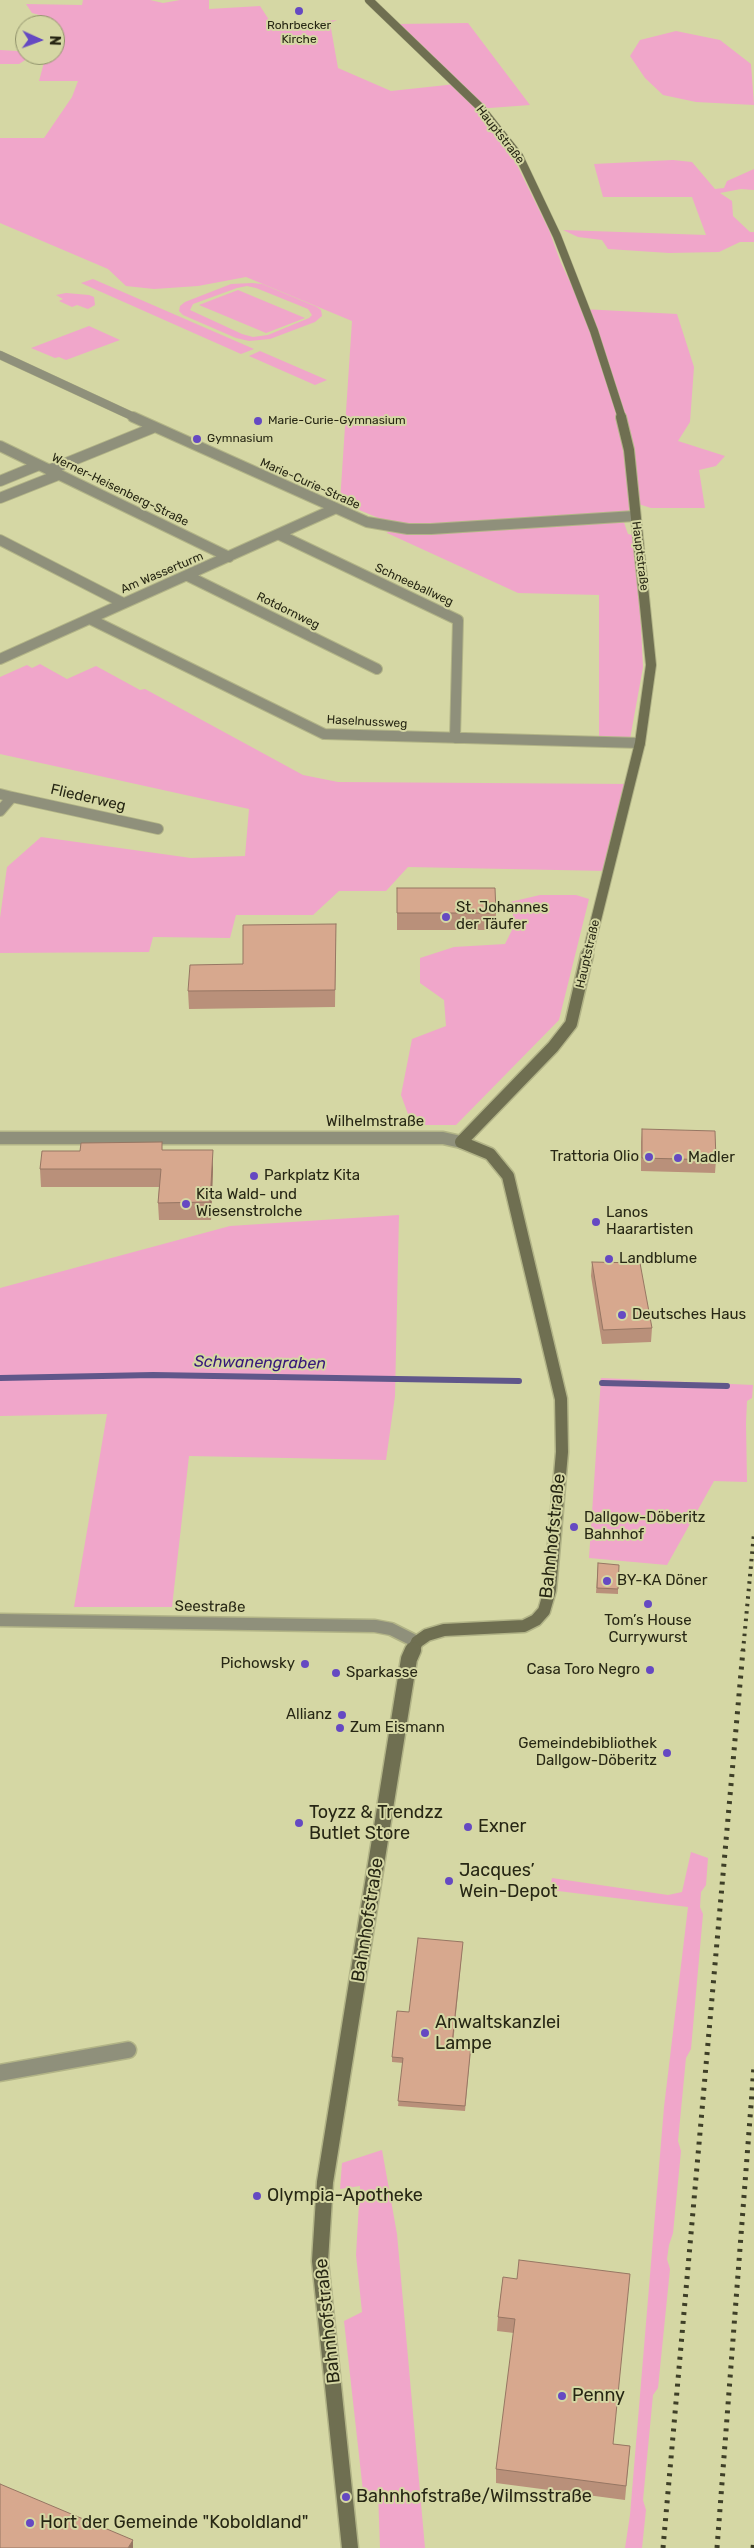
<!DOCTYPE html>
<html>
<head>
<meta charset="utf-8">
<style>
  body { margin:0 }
  #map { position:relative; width:754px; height:2548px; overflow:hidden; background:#d5d7a4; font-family:Rubik,sans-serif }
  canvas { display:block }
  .north { position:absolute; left:15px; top:15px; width:50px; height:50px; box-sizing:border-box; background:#d5d7a4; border:1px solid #8f916a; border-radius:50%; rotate:92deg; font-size:14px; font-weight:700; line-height:20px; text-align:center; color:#272714 }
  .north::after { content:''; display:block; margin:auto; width:18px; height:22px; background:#6549c2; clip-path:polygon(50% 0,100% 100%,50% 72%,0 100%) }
</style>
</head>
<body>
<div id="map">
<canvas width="754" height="2548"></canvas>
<div class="north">N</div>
</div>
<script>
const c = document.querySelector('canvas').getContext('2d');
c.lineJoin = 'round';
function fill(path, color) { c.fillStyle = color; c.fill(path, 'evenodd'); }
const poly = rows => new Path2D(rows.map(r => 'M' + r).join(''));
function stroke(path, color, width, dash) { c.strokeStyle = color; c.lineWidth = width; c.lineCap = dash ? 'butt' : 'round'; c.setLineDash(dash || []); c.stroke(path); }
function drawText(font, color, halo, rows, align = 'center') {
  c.font = font + ' Rubik,sans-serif'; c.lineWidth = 4; c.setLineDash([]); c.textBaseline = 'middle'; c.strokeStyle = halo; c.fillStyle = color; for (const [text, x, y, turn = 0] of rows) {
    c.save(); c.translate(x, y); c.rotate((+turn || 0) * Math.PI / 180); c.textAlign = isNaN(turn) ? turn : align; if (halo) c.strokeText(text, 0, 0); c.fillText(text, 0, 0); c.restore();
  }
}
fill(poly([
  [83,0,150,0,163,3,180,0,209,0,209,9,260,6,273,26,337,20,330,23,338,68,391,91,456,84,398,24,468,23,530,105,476,109,512,155,549,230,561,263,583,309,677,314,694,367,690,422,678,441,725,456,716,466,699,470,705,508,651,508,629,501,629,510,621,514,628,534,632,535,639,589,643,667,630,739,599,737,599,595,518,593,387,533,393,524,340,502,352,321,246,277,198,286,154,289,126,286,108,269,0,223,0,138,44,138,72,97,78,81,39,81,46,55,55,55,55,25,48,25,47,17,32,13,26,4,82,5],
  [676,31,720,40,751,64,754,105,696,102,663,95,645,78,630,56,640,40],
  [0,50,17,51,33,55,19,64,0,64],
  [673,160,692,162,715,189,724,188,727,181,754,169,754,190,741,189,720,193,732,201,733,216,750,232,754,232,754,242,740,242,719,252,669,253,608,249,602,240,578,237,563,230,706,235,692,197,603,197,594,164],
  [93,279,254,349,241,354,81,283],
  [252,283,262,284,317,307,321,310,322,316,315,322,270,339,249,341,236,338,183,315,179,311,180,306,185,302,231,284],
  [247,286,256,288,308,309,312,315,309,318,268,335,253,337,242,334,190,310,193,304,237,288],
  [238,290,305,318,266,333,199,305],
  [66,293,89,295,94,297,95,305,88,309,77,305,72,307,59,301,63,299,56,295],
  [89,326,120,340,66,360,59,357,55,358,31,348],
  [260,351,327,380,315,385,249,356],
  [40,664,67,679,96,666,140,690,145,689,303,775,338,782,629,784,607,871,408,867,386,891,339,891,313,915,236,915,230,938,153,937,149,952,0,953,0,918,7,867,41,837,191,858,245,856,249,809,0,754,0,677,27,665,32,668],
  [540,895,576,895,589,899,559,1020,456,1125,412,1125,401,1095,412,1039,446,1026,444,1000,420,983,420,958,454,947,505,944,515,924,510,902],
  [399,1215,395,1396,386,1460,189,1456,172,1607,74,1607,107,1414,0,1416,0,1288,230,1226],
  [601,1378,753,1385,752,1398,747,1401,746,1423,747,1482,714,1481,667,1565,589,1558],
  [691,1852,708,1858,706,1885,701,1892,700,1907,703,1914,691,2049,686,2058,678,2141,681,2151,673,2233,669,2245,667,2259,670,2269,658,2388,653,2395,643,2500,646,2510,642,2548,625,2548,630,2515,664,2107,688,1907,550,1890,552,1878,668,1895,682,1892],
  [382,2150,397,2234,425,2548,380,2548,378,2492,363,2491,344,2321,362,2312,356,2255,360,2186,340,2189,342,2163]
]), '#f0a6ca');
stroke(poly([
  [0,1378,153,1375,519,1381],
  [602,1383,727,1386]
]), '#60578a', 6);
const streetFar3 = poly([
  [0,355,136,418]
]);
const streetFar2 = poly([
  [133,417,367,522,408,529,431,529,635,516],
  [0,446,229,557],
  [49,470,155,427],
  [0,481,39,465],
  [0,498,58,475],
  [280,535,458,620,455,738],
  [0,540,123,603],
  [188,576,377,669],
  [90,619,324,734,640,743],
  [0,659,334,509],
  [0,794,12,797,0,811],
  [12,797,158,829]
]);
const streetFar1 = poly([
  [0,1138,443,1138,461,1142],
  [0,1620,375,1626,391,1629,417,1642]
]);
const street = poly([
  [0,2073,128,2050]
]);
const secondaryFar3 = poly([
  [369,0,481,108,519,156,557,236,594,331,622,418]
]);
const secondaryFar2 = poly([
  [587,956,640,743,651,665,629,450,621,417]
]);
const secondaryFar1 = poly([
  [413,1651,417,1642,427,1635,444,1630,524,1626,536,1620,544,1611,550,1590,562,1452,561,1399,508,1176,490,1154,461,1142,553,1047,571,1024,587,955]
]);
const secondary = poly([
  [350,2548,320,2261,325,2182,409,1659,413,1650]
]);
stroke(streetFar3, '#b2b487', 9);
stroke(streetFar2, '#b2b487', 12);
stroke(streetFar1, '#b2b487', 15);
stroke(street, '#b2b487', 19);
stroke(secondaryFar3, '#b2b487', 9);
stroke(secondaryFar2, '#b2b487', 12);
stroke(secondaryFar1, '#b2b487', 15);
stroke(secondary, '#b2b487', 19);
stroke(streetFar3, '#8f907b', 8);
stroke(streetFar2, '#8f907b', 10);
stroke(streetFar1, '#8f907b', 12);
stroke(street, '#8f907b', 16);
stroke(secondaryFar3, '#6f6f51', 8);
stroke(secondaryFar2, '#6f6f51', 10);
stroke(secondaryFar1, '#6f6f51', 12);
stroke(secondary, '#6f6f51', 16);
stroke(poly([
  [743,1651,754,1533]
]), '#3e3f27', 4, [2.5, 5]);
stroke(poly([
  [663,2548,743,1650],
  [717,2548,754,2066],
  [753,2548,754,2539]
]), '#3e3f27', 5, [3, 6]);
fill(poly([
  [397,888,496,913,495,930,397,930],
  [336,924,335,1007,189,1009,188,991,243,964],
  [642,1129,716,1160,715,1173,641,1171,641,1142],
  [163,1150,213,1168,211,1220,159,1220,158,1203,159,1187,41,1187,40,1169],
  [592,1262,652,1328,651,1342,602,1344,591,1276],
  [598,1563,618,1589,618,1594,596,1593],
  [463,1942,453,2044,471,2045,465,2111,398,2106,403,2063,392,2062,392,2057],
  [503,2277,613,2444,630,2446,625,2500,496,2483,496,2469,514,2333,497,2331,498,2317]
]), '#b9907a');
fill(poly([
  [213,1150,213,1168,211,1220,210,1202],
  [133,2540,133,2548,128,2548]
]), '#967663');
const building = poly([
  [397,888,495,888,496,913,397,913,397,888],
  [336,924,335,990,188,991,190,965,243,964,243,925,336,924],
  [642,1129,715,1131,716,1160,642,1158,642,1129],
  [162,1142,162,1150,213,1150,210,1202,158,1203,161,1169,40,1169,42,1151,80,1151,81,1143,162,1142],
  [592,1262,640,1263,652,1328,603,1330,592,1262],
  [598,1563,619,1565,618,1589,597,1588,598,1563],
  [418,1938,463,1942,452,2044,471,2045,465,2106,398,2101,403,2058,392,2057,397,2011,409,2012,418,1938],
  [519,2260,630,2274,613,2444,630,2446,626,2486,496,2469,515,2319,498,2317,503,2277,517,2279,519,2260],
  [0,2484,133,2540,128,2548,0,2548,0,2484]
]);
fill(building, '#d7a88e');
stroke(building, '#967663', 1);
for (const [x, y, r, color] of [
  [299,11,5,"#6549c2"],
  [258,421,5,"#6549c2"],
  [197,439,5,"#6549c2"],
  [446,917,5,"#6549c2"],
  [649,1157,5,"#6549c2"],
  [678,1158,5,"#6549c2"],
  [254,1176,5,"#6549c2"],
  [186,1204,5,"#6549c2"],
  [596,1222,5,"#6549c2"],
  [609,1259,5,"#6549c2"],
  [622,1315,5,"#6549c2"],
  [574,1527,5,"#6549c2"],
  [607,1581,5,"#6549c2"],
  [648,1604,5,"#6549c2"],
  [305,1664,5,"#6549c2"],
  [650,1670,5,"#6549c2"],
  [336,1673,5,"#6549c2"],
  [342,1715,5,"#6549c2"],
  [340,1728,5,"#6549c2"],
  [667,1753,5,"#6549c2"],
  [299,1823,5,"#6549c2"],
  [468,1827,5,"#6549c2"],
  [449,1881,5,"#6549c2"],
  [425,2033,5,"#6549c2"],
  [257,2196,5,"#6549c2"],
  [562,2396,5,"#6549c2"],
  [346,2497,5,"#6549c2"],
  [30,2523,5,"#6549c2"]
]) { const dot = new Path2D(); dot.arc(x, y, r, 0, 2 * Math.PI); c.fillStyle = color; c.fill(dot); stroke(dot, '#d5d7a4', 2); }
drawText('12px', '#272714', '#d5d7a4', [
  ["Rohrbecker",299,26,"center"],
  ["Kirche",299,40,"center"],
  ["Marie-Curie-Gymnasium",268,421],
  ["Gymnasium",207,439]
], 'left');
drawText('12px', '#272714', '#d5d7a4', [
  ["Hauptstraße",500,135,52],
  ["Marie-Curie-Straße",310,484,24],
  ["Werner-Heisenberg-Straße",120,490,26],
  ["Hauptstraße",640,556,83],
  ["Am Wasserturm",162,573,-23],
  ["Schneeballweg",414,585,25],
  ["Rotdornweg",288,611,26],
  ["Haselnussweg",367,722,3],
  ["Hauptstraße",588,954,-77]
]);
drawText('15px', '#272714', '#d5d7a4', [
  ["Fliederweg",88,798,13],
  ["Wilhelmstraße",375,1122],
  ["Seestraße",210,1607,1]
]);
drawText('15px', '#272714', '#d5d7a4', [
  ["St. Johannes",456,908],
  ["der Täufer",456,925],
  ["Trattoria Olio",639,1157,"right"],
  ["Madler",688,1158],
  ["Parkplatz Kita",264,1176],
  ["Kita Wald- und",196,1195],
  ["Wiesenstrolche",196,1212],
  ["Lanos",606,1213],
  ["Haarartisten",606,1230],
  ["Landblume",619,1259],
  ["Deutsches Haus",632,1315],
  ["Dallgow-Döberitz",584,1518],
  ["Bahnhof",584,1535],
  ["BY-KA Döner",617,1581],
  ["Tom’s House",648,1621,"center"],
  ["Currywurst",648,1638,"center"],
  ["Pichowsky",295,1664,"right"],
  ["Casa Toro Negro",640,1670,"right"],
  ["Sparkasse",346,1673],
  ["Allianz",332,1715,"right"],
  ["Zum Eismann",350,1728],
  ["Gemeindebibliothek",657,1744,"right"],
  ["Dallgow-Döberitz",657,1761,"right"]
], 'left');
drawText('italic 16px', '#36177a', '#d5d7a4', [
  ["Schwanengraben",260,1363,1]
]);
drawText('18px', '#272714', '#d5d7a4', [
  ["Bahnhofstraße",553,1536,-84],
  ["Bahnhofstraße",368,1920,-81],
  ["Bahnhofstraße",328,2321,-96]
]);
drawText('18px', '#272714', '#d5d7a4', [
  ["Toyzz & Trendzz",309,1813],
  ["Butlet Store",309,1834],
  ["Exner",478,1827],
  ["Jacques’",459,1871],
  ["Wein-Depot",459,1892],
  ["Anwaltskanzlei",435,2023],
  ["Lampe",435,2044],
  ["Olympia-Apotheke",267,2196],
  ["Penny",572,2396],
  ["Bahnhofstraße/Wilmsstraße",356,2497],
  ["Hort der Gemeinde \"Koboldland\"",40,2523]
], 'left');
</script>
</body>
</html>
